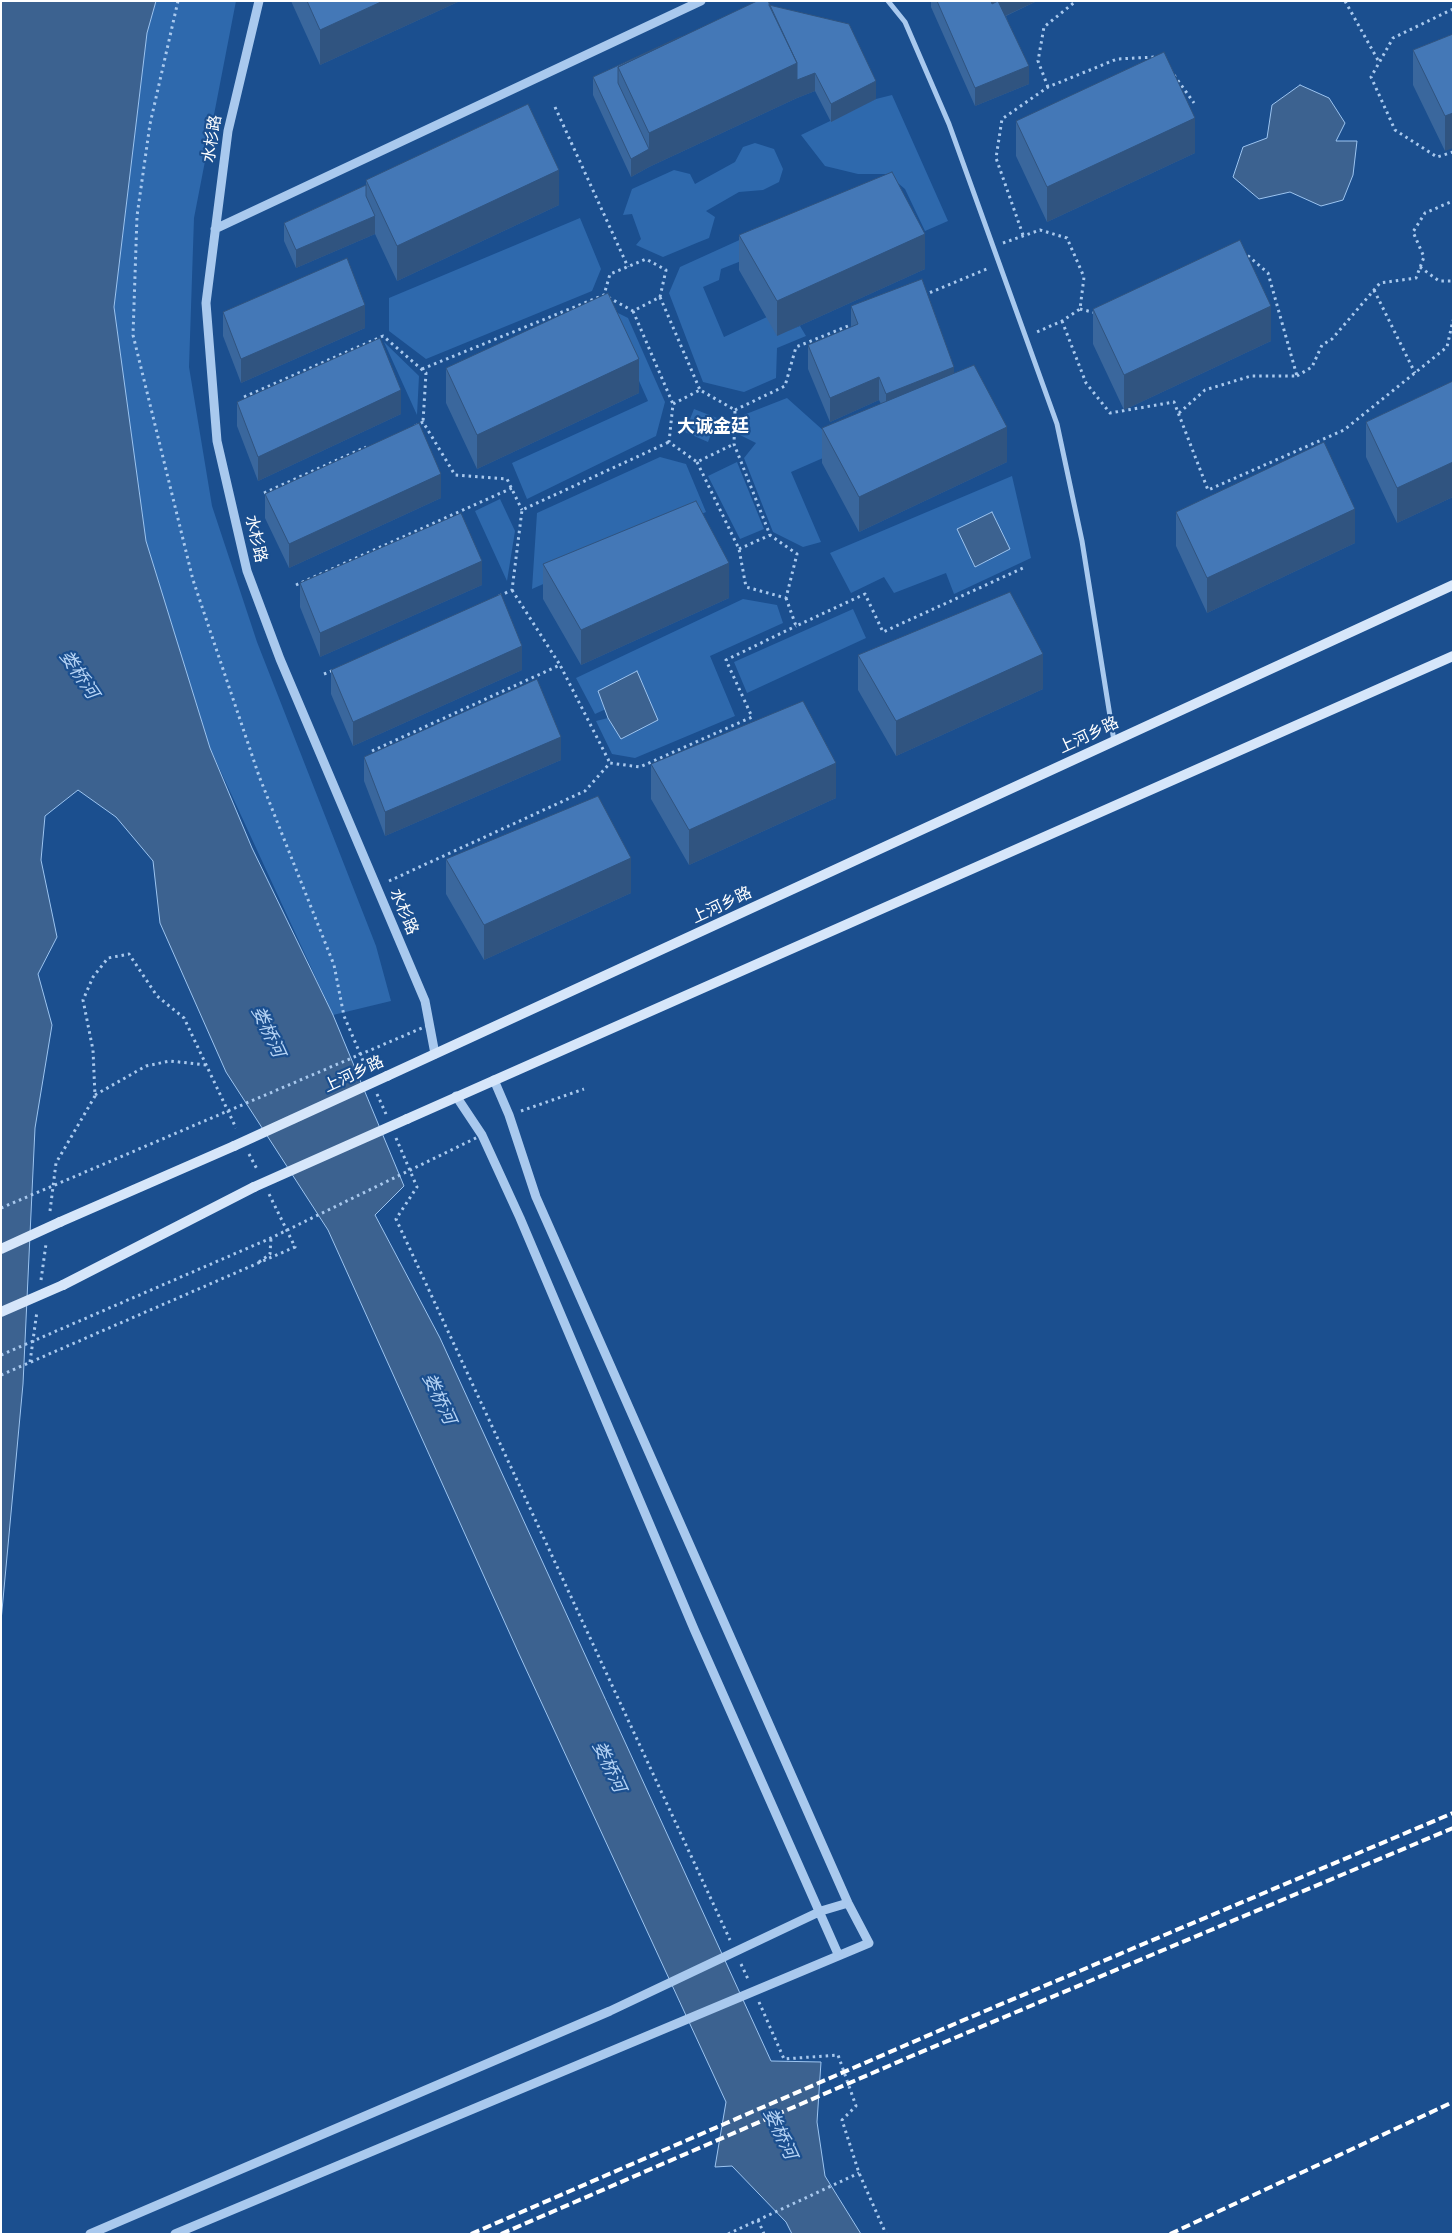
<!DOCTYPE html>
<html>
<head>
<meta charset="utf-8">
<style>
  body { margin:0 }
  #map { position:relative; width:1454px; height:2235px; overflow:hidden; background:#1b4f8f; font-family:"Roboto Condensed",sans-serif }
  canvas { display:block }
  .frame { position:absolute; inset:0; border:2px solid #fff; pointer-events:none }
</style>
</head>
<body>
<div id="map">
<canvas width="1454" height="2235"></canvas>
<div class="frame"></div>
</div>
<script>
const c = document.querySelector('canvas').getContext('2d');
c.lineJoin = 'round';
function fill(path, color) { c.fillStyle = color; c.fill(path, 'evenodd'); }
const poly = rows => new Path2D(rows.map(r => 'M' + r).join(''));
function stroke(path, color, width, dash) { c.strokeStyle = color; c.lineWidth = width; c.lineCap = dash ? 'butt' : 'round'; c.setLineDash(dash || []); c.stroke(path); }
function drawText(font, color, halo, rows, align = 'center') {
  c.font = font + ' "Roboto Condensed","Noto Sans SC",sans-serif'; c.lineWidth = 4.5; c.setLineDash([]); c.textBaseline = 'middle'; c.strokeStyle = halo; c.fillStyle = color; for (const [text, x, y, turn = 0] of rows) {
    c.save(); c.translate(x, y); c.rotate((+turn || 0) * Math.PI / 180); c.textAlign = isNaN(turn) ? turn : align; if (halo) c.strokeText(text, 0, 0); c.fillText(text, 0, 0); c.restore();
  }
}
fill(poly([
  [156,1,236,1,194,218,189,367,212,506,257,642,376,946,391,1001,333,1015,210,748,146,541,114,307,147,33],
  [892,95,948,221,925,231,905,189,887,174,858,174,825,166,801,135,876,99],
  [755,143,774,149,783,169,779,182,763,190,739,192,706,211,715,217,709,238,699,242,663,257,636,245,641,239,632,214,623,215,632,189,674,170,690,174,695,184,735,162,743,147],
  [580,218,601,269,592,291,426,359,389,331,389,298],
  [757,232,764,252,721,269,719,280,703,287,724,337,767,317,777,335,800,326,806,336,777,348,776,378,744,392,703,382,669,293,680,267],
  [606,307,628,318,665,402,656,436,527,499,512,463,648,401],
  [384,342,419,376,417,415],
  [787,398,825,432,887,430,791,472,821,542,803,547,773,532,744,458,756,443,740,435,741,416],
  [694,409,717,418,708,442,685,432],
  [660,457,686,464,706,512,532,589,537,513],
  [737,462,764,529,740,539,708,476],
  [1012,476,1031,558,954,594,946,573,894,593,884,577,851,593,830,553],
  [500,499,515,531,507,581,475,511],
  [743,599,777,605,783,623,710,656,735,716,635,758,612,754,596,721,608,718,621,738,598,691,606,709,595,714,576,678],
  [853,609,866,638,747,693,734,662]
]), '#2e69ad');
const water = poly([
  [1,1,156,1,147,33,114,307,146,541,210,748,252,848,333,1015,404,1186,375,1215,440,1338,771,2061,821,2062,817,2122,825,2176,861,2234,792,2234,786,2222,732,2166,715,2167,726,2102,519,1654,328,1230,226,1072,160,923,153,861,116,817,78,790,45,816,41,860,57,937,38,974,52,1025,35,1128,23,1384,1,1621,1,1],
  [1300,85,1329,98,1345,123,1336,141,1357,141,1353,175,1343,200,1321,206,1290,192,1259,199,1233,177,1243,147,1267,138,1272,105,1300,85],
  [992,512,1010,549,975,567,957,529,992,512],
  [637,671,658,720,621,739,608,718,598,691,637,671]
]);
fill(water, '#3c6290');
stroke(water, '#9cc4f0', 1);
stroke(poly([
  [178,1,150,124,137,216,133,335,193,580,259,776,334,965,344,1016,367,1070],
  [1345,1,1379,62],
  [1453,9,1393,38,1371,77,1395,130,1437,157,1453,152],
  [1174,75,1194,103],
  [1048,87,1038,61,1044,27,1076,1],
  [555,107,628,267],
  [1023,235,996,158,1002,119,1048,87,1117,59,1155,57],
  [1003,243,1040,230,1067,238,1084,277,1080,309,1062,321,1037,332],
  [1420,267,1439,281,1453,281],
  [1374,290,1415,373],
  [924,295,989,268],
  [660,297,700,390],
  [1080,309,1096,313],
  [633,311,673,404],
  [1062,321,1086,383,1110,413,1174,402,1208,490,1344,430,1447,347,1453,320],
  [422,369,604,295,633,311,660,297,666,270,646,259,610,274,604,295],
  [1297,376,1312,367,1322,345,1332,339,1380,283,1416,278,1424,257,1413,232,1425,213,1453,201],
  [244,397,383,336,426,373,423,422],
  [735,410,785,386,796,347,853,324],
  [1179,413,1205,390,1251,376,1297,376,1268,273,1246,254],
  [415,426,423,422,455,475,507,479,522,510],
  [697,462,739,549,746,587,786,598,797,554,770,535,734,444,735,410,700,390,673,404,669,442,697,462,734,444],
  [264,493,366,447],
  [739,549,770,535],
  [296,585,512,488],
  [512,590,560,665],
  [499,596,512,590,522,510,669,442],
  [786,598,796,626,865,594,883,632,1023,568],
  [324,674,334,670],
  [372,751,560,665,610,763],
  [389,881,585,791,610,763,640,767,752,717,726,660,796,626],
  [377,1094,386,1114],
  [95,1095,146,1066,170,1061,206,1065],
  [521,1111,584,1089],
  [396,1138,417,1187,396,1219,730,1940],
  [249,1154,258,1171],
  [50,1211,56,1163,95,1096,93,1050,83,1000,93,977,108,958,129,954,157,996,184,1018,236,1128],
  [259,1262,270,1254,271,1238],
  [41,1280,46,1244],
  [30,1362,37,1311],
  [1,1375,295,1247,269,1194],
  [741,1964,748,1979],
  [759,2002,784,2059,838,2055,856,2106,842,2120,859,2173,886,2234],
  [758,2220,764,2234],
  [728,2234,859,2173]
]), '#a9c9ee', 3, [2.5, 4]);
stroke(poly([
  [888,1,905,22,949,124,1057,424,1082,541,1114,741]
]), '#a9c9ee', 5);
stroke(poly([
  [259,1,228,131,206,303,217,441,247,571,280,659,425,1001,435,1054],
  [215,229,701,1],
  [456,1096,482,1135,520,1218,694,1629,838,1954],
  [90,2234,610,2011,821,1911,848,1903],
  [175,2234,869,1943,848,1903,536,1197,509,1115,494,1080]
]), '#a9c9ee', 9);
stroke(poly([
  [387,1076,1453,585],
  [407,1119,1453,656],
  [60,1222,234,1146],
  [63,1285,254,1187]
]), '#d6e6fa', 10);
stroke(poly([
  [471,2234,959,2022,1453,1813],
  [501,2234,907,2058,1453,1828],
  [1170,2234,1453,2102]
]), '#fff', 4, [9, 4]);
stroke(poly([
  [1,1208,429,1025],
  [1,1355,271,1238,482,1135]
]), '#a9c9ee', 3, [2.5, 4]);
stroke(poly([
  [234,1146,387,1076],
  [254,1187,407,1119],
  [1,1249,60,1222],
  [1,1312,63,1285]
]), '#d6e6fa', 10);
fill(poly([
  [291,1,460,1,320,65],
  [931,1,1037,1,1006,16,1029,84,975,106,931,7],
  [769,5,876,99,831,122,815,91,797,98,649,167,631,177,593,95,593,77],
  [1453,34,1445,151,1413,85,1413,50],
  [1016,121,1195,153,1047,222,1016,156],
  [366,180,559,205,397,281,375,234,296,268,284,241,284,223,366,185],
  [739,235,925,269,777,336,739,270],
  [851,306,954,373,1007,462,859,532,822,463,822,428,881,404,879,400,830,422,808,369,808,345,851,327],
  [1093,309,1271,341,1124,410,1093,344],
  [223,312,365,328,241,383,223,336],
  [446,368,639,393,477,469,446,403],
  [1453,381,1453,497,1397,523,1366,457,1366,422],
  [237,402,401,414,258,481,237,426],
  [265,494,441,498,289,568,265,518],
  [1176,512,1355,543,1207,613,1176,546],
  [543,564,729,598,581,665,543,599],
  [300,583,482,585,320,657,300,607],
  [858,655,1043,689,896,756,858,690],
  [331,670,522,670,353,746,331,694],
  [364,757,561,760,385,836,364,781],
  [651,764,836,798,689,865,651,799],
  [446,859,631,893,484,960,446,894]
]), '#3a679d');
fill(poly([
  [383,1,460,1,320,65,320,30],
  [992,1,1037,1,992,22],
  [797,63,815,73,815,91,797,98,649,167,631,177,631,159,649,149,649,133],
  [1029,66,1029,84,975,106,975,88],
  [876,81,876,99,831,122,831,104],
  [1453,113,1453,148,1445,151,1445,116],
  [1195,118,1195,153,1047,222,1047,187],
  [559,170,559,205,397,281,397,246],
  [375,216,375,234,296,268,296,250],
  [925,234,925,269,777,336,777,301],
  [365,305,365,328,241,383,241,359],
  [1271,306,1271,341,1124,410,1124,375],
  [639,359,639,393,477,469,477,435],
  [954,367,954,390,886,418,886,394],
  [879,377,879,400,830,422,830,398],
  [401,390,401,414,258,481,258,457],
  [1007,427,1007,462,859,532,859,497],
  [1453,462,1453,497,1397,523,1397,488],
  [441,474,441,498,289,568,289,544],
  [1355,509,1355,543,1207,613,1207,578],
  [482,561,482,585,320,657,320,633],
  [729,563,729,598,581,665,581,630],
  [522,646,522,670,353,746,353,722],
  [1043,654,1043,689,896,756,896,721],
  [561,737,561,760,385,836,385,812],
  [836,763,836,798,689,865,689,830],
  [631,858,631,893,484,960,484,925]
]), '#305480');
const building = poly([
  [307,1,383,1,320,30,307,1],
  [757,1,768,1,797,63,649,133,618,67,757,1],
  [937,1,991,1,992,4,998,1,1029,66,975,88,937,1],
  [769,5,849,24,876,81,831,104,815,73,797,80,797,63,769,5],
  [1453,34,1453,113,1445,116,1413,50,1453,34],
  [680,37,618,67,618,83,649,149,631,159,593,77,680,37],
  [1164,52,1195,118,1047,187,1016,121,1164,52],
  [528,104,559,170,397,246,366,180,528,104],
  [892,172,925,234,777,301,739,235,892,172],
  [366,185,366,196,375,216,296,250,284,223,366,185],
  [1240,240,1271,306,1124,375,1093,309,1240,240],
  [347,258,365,305,241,359,223,312,347,258],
  [922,279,954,367,886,394,879,377,830,398,808,345,858,324,851,306,922,279],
  [608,293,639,359,477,435,446,368,608,293],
  [380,338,401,390,258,457,237,402,380,338],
  [974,365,1007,427,859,497,822,428,974,365],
  [1453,381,1453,462,1397,488,1366,422,1453,381],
  [419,423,441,474,289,544,265,494,419,423],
  [1324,442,1355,509,1207,578,1176,512,1324,442],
  [696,501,729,563,581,630,543,564,696,501],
  [461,513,482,561,320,633,300,583,461,513],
  [1010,592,1043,654,896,721,858,655,1010,592],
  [501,594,522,646,353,722,331,670,501,594],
  [537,679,561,737,385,812,364,757,537,679],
  [803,701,836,763,689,830,651,764,803,701],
  [598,796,631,858,484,925,446,859,598,796]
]);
fill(building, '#4478b7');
stroke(building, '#305480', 1);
drawText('16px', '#fff', '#1b4f8f', [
  ["水杉路",213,139,-81],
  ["水杉路",255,539,77],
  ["上河乡路",1089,736,-25],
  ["上河乡路",722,906,-25],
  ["水杉路",403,912,67],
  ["上河乡路",354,1075,-25]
]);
drawText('bold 18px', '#fff', '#1b4f8f', [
  ["大诚金廷",713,427]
]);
drawText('italic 18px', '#b5d3f5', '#1b4f8f', [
  ["娄桥河",78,675,56],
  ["娄桥河",267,1032,65],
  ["娄桥河",438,1399,65],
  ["娄桥河",608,1767,65],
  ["娄桥河",779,2134,65]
]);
</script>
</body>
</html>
